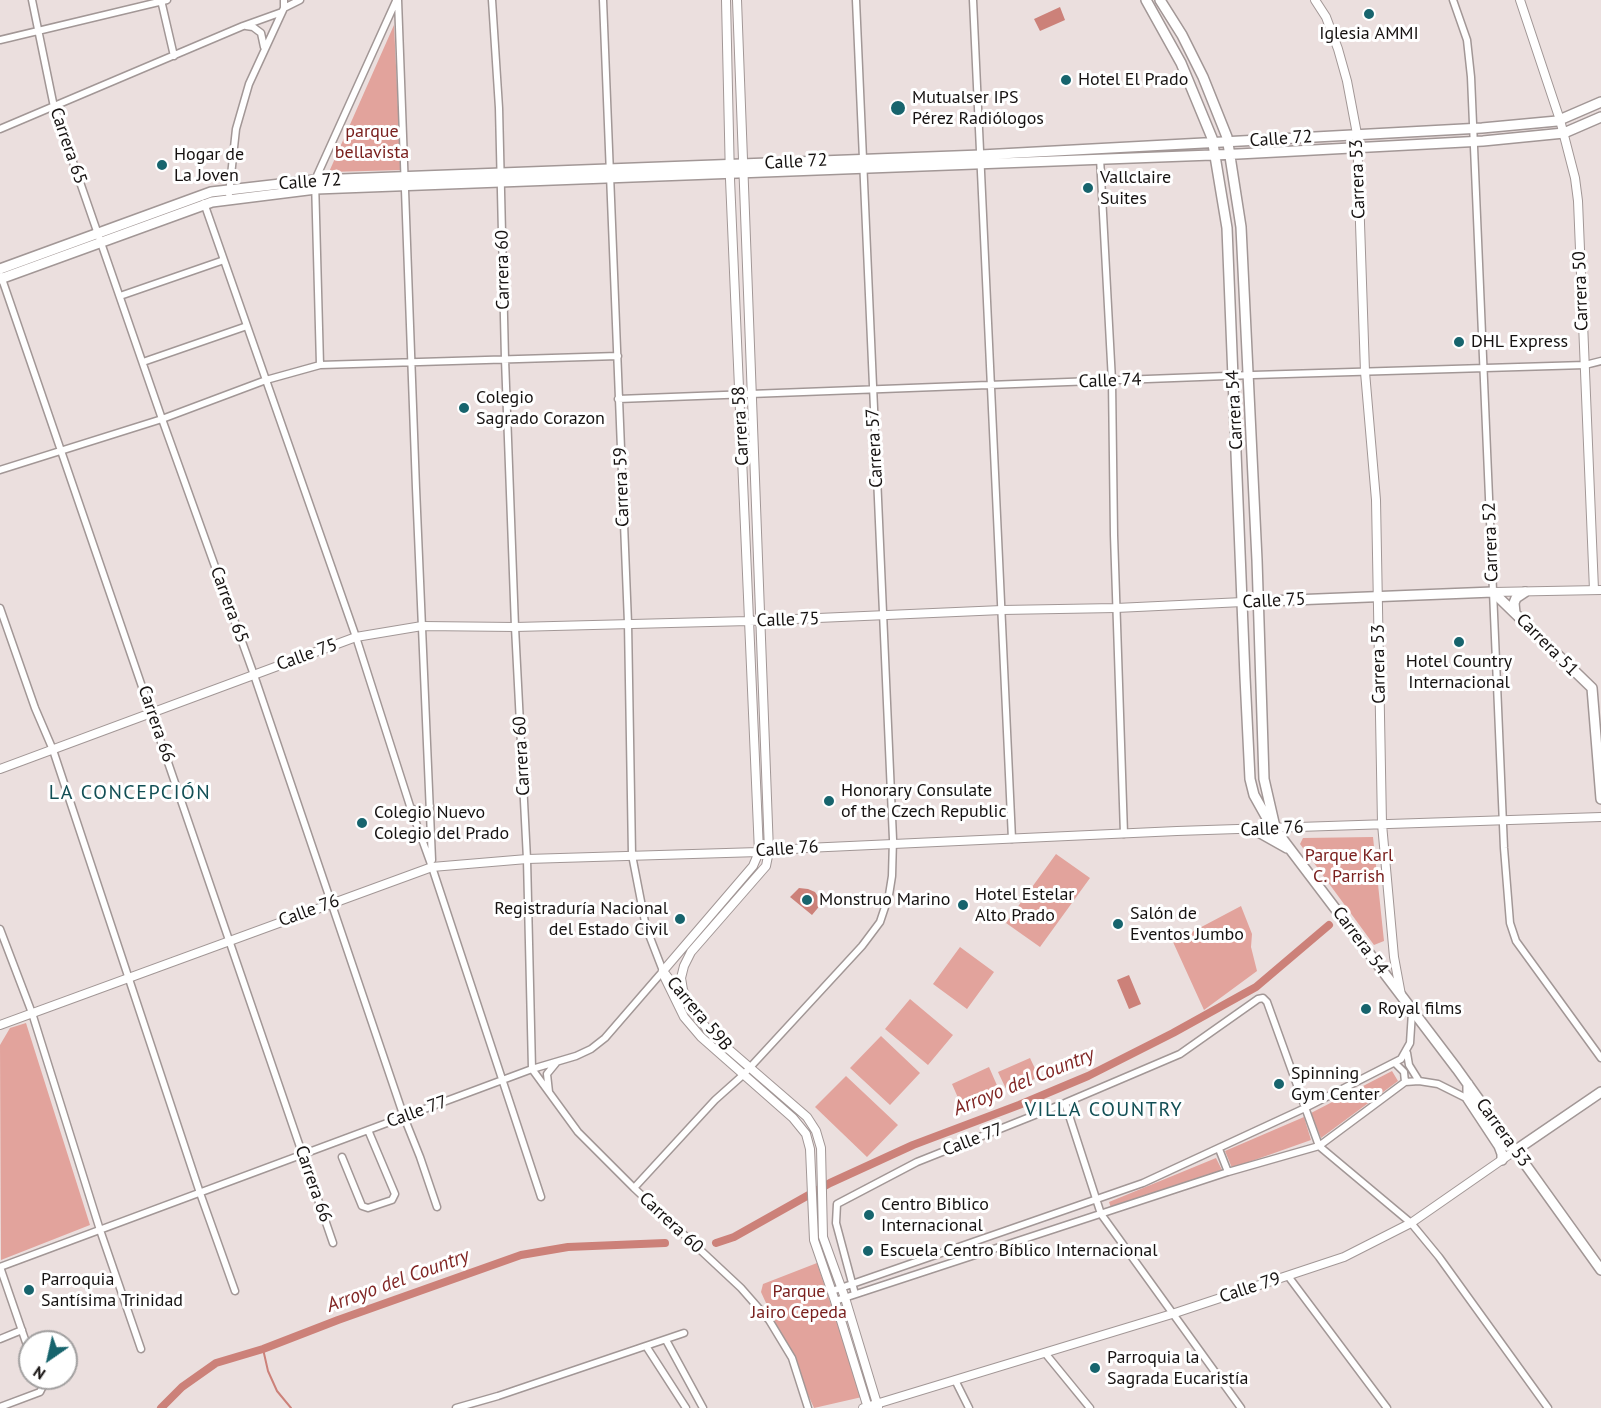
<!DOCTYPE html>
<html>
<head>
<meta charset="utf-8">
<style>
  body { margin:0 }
  #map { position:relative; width:1601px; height:1408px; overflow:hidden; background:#ebdfde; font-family:"PT Sans",sans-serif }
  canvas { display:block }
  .north { position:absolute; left:18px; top:1330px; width:60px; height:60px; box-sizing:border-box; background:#fff; border:2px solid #a2a0a0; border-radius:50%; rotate:214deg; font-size:16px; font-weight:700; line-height:24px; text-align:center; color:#161211 }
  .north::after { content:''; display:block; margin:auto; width:21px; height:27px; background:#17646d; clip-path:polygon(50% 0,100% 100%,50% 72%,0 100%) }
</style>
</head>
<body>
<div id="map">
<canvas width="1601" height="1408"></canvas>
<div class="north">N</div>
</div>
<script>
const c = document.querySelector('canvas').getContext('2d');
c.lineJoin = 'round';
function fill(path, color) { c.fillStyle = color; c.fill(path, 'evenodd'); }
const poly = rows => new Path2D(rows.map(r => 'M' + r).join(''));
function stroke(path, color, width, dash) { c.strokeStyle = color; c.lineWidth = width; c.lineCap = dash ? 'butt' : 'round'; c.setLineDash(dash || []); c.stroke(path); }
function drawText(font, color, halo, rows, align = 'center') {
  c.font = font + ' "PT Sans",sans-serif'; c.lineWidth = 6; c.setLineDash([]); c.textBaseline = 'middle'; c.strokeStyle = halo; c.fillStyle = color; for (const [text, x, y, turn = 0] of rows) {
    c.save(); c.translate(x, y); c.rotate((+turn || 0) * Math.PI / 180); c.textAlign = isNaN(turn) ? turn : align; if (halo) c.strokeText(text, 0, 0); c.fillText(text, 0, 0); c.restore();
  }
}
fill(poly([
  [394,25,401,170,329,172],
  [1373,837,1384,941,1374,945,1300,844,1303,838],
  [1056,854,1090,878,1040,947,1006,923],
  [1241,906,1252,934,1251,947,1257,971,1204,1010,1173,942],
  [960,947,994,972,967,1009,933,984],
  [910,999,953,1035,928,1065,885,1029],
  [26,1023,90,1225,1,1260,0,1045,10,1028],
  [881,1036,920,1073,890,1105,850,1068],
  [1030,1058,1039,1077,1007,1091,998,1072],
  [989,1067,999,1090,962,1107,952,1084],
  [1392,1071,1398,1081,1321,1138,1311,1113],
  [846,1076,898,1125,867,1157,815,1107],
  [1304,1117,1311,1140,1232,1168,1225,1151],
  [1216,1158,1222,1170,1111,1208,1109,1202],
  [817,1263,862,1397,814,1408,761,1292,763,1284]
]), '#e2a39c');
fill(poly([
  [1060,7,1065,20,1040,31,1034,19],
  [799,888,808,889,815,892,822,903,812,915,790,897],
  [1129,975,1141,1004,1129,1009,1117,980]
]), '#cc8179');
stroke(poly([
  [263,1349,268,1371,277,1391,291,1408]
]), '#cc8179', 2);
stroke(poly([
  [716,1243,734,1237,830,1183,913,1145,1019,1105,1088,1076,1173,1033,1256,987,1329,925],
  [161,1408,182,1387,216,1363,263,1349,338,1320,521,1255,568,1247,665,1243]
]), '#cc8179', 8);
const minor = poly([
  [32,0,54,107,162,419,254,675,404,1117,420,1157,437,1207],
  [161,0,174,56],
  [398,0,416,488,432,860],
  [492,0,499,108,505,359,515,627,527,859,532,1069,578,1132,634,1188,741,1288,769,1320,792,1358,808,1408],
  [973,0,1012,839],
  [1453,0,1467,40,1471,77,1504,848,1510,923,1516,941,1601,1058],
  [284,8,300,0],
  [246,26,253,27,261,33,264,47],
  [0,40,167,0],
  [0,129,243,26,282,12],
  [1100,158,1112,381,1114,535,1124,834],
  [229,194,236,129,249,84,284,8,284,0],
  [204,203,356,637,410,806,432,867,541,1197],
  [1,276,333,1243],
  [120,296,224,260],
  [143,362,247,326],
  [320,365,315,180,396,1],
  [618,399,1253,375,1585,365,1601,361],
  [0,470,162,419,266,380,320,365,618,356],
  [0,608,35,708,53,750,200,1193,235,1291],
  [413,809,415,812,422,813,428,810,430,806],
  [0,929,32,1013,100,1230,141,1349],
  [1407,1053,1409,1065,1419,1081],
  [1395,1063,1404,1072,1405,1082],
  [549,1092,547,1074,556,1063],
  [1065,1103,1101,1214,1241,1408],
  [1219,1149,1228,1172],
  [342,1157,362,1206,368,1208,392,1200,395,1194,368,1130],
  [634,1188,715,1100,743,1075,862,946,880,922,889,895,892,876,893,839,856,0],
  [0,1267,532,1069,576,1056,591,1049,605,1038,663,971,646,927,632,855,628,623,603,0],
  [0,1267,30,1354],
  [1288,1276,1387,1408],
  [832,1291,1143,1183,1305,1108,1401,1059,1410,1043,1412,1012],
  [855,1294,836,1223,837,1204,917,1162,1065,1103,1180,1054,1258,999,1263,998,1267,1002,1319,1146,1411,1223,1439,1257,1548,1408],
  [835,1301,1228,1172,1319,1146,1405,1082,1419,1081,1438,1084,1468,1099],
  [0,1339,22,1330],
  [666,1340,703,1408],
  [646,1346,686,1408],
  [1045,1353,1090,1408],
  [955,1380,969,1408],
  [0,1407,40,1392,42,1388,40,1378],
  [456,1408,498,1396,684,1333]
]);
const tertiary = poly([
  [1315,0,1326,17,1338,49,1347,81,1357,134,1365,372,1376,500,1382,824,1394,957,1401,995],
  [1520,0,1560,120,1575,178,1578,201,1594,590],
  [1493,592,1601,590],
  [0,769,356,637,422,626,515,627,749,621,1002,610,1116,608,1243,602],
  [663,971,753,866,759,852,730,179,726,0],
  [663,971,711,1034,807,1117,816,1131,821,1148,823,1237,845,1298,878,1407],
  [665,978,684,1017,701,1037,793,1118,806,1134,810,1149,814,1240,835,1301,868,1408],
  [690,1007,683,990,681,978,684,966,691,952,766,866,769,851,737,0],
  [0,1025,432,867,527,859,759,852,806,848,1177,831,1601,817],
  [863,1408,1172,1314,1344,1257,1411,1223,1516,1150]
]);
const secondary = poly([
  [1146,0,1181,63,1212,138,1227,228,1245,677,1250,779,1254,795,1268,820,1457,1069,1601,1270],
  [1160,0,1182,35,1203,77,1227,137,1241,227,1257,560,1264,779,1275,827],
  [0,269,211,192,315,180,981,155,1482,128,1557,121,1601,102],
  [0,279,212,202,316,189,1238,154,1483,141,1564,133,1601,117],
  [1243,602,1493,592,1592,688,1601,799],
  [1515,613,1514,603,1516,598,1525,592],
  [1255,830,1287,848],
  [1468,1084,1468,1099,1499,1146,1502,1154,1502,1160],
  [1516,1150,1601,1092]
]);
stroke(minor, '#a29796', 9);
stroke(tertiary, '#a29796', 10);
stroke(secondary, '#a29796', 12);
stroke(minor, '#fff', 6);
stroke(tertiary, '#fff', 8);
stroke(secondary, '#fff', 9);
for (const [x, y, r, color] of [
  [1369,14,6,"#17646d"],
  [1066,80,6,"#17646d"],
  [898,108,8,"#17646d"],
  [162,165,6,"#17646d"],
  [1088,188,6,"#17646d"],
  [1459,342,6,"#17646d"],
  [464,408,6,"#17646d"],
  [1459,642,6,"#17646d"],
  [829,801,6,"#17646d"],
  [362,823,6,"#17646d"],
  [807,900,6,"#17646d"],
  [963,905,6,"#17646d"],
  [680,919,6,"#17646d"],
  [1118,924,6,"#17646d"],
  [1366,1009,6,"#17646d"],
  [1279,1084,6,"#17646d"],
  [869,1215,6,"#17646d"],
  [868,1251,6,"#17646d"],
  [29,1290,6,"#17646d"],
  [1095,1368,6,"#17646d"]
]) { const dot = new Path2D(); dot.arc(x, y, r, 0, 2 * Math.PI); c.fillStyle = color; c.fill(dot); stroke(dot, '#fff', 2); }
drawText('18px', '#161211', '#fff', [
  ["Iglesia AMMI",1369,34,"center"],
  ["Hotel El Prado",1078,80],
  ["Mutualser IPS",912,98],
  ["Pérez Radiólogos",912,119],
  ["Hogar de",174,155],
  ["La Joven",174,176],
  ["Vallclaire",1100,178],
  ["Suites",1100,199],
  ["DHL Express",1471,342],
  ["Colegio",476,398],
  ["Sagrado Corazon",476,419],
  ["Hotel Country",1459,662,"center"],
  ["Internacional",1459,683,"center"],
  ["Honorary Consulate",841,791],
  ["of the Czech Republic",841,812],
  ["Colegio Nuevo",374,813],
  ["Colegio del Prado",374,834],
  ["Hotel Estelar",975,895],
  ["Alto Prado",975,916],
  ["Monstruo Marino",819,900],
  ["Registraduría Nacional",668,909,"right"],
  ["del Estado Civil",668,930,"right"],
  ["Salón de",1130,914],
  ["Eventos Jumbo",1130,935],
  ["Royal films",1378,1009],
  ["Spinning",1291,1074],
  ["Gym Center",1291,1095],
  ["Centro Biblico",881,1205],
  ["Internacional",881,1226],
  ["Escuela Centro Bíblico Internacional",880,1251],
  ["Parroquia",41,1280],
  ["Santísima Trinidad",41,1301],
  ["Parroquia la",1107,1358],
  ["Sagrada Eucaristía",1107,1379]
], 'left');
drawText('18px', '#7a201e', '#fff', [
  ["parque",372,132],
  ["bellavista",372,153],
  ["Parque Karl",1349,856],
  ["C. Parrish",1349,877],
  ["Parque",799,1292],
  ["Jairo Cepeda",799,1313]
]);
drawText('18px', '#161211', '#fff', [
  ["Calle 72",1281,139,-4],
  ["Carrera 65",68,146,71],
  ["Calle 72",796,162,-3],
  ["Carrera 53",1358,179,-92],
  ["Calle 72",310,182,-4],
  ["Carrera 60",503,270,-91],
  ["Carrera 50",1581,291,-92],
  ["Calle 74",1110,381,-2],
  ["Carrera 54",1235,410,-93],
  ["Carrera 58",741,426,-93],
  ["Carrera 57",875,448,-93],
  ["Carrera 59",622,487,-92],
  ["Carrera 52",1491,542,-92],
  ["Calle 75",1274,601,-3],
  ["Carrera 65",229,605,70],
  ["Calle 75",788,620,-2],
  ["Carrera 51",1547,645,45],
  ["Calle 75",307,655,-20],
  ["Carrera 53",1379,664,-91],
  ["Carrera 66",156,724,71],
  ["Carrera 60",522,756,-93],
  ["Calle 76",1272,829,-3],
  ["Calle 76",787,849,-4],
  ["Calle 76",309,911,-20],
  ["Carrera 54",1360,941,53],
  ["Carrera 59B",699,1014,50],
  ["Calle 77",417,1112,-20],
  ["Carrera 53",1503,1133,54],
  ["Calle 77",973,1140,-21],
  ["Carrera 66",313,1184,71],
  ["Carrera 60",671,1223,43],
  ["Calle 79",1250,1288,-18]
]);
c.letterSpacing = '1.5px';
drawText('20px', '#124f55', '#fff', [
  ["LA CONCEPCIÓN",130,793],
  ["VILLA COUNTRY",1104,1110]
]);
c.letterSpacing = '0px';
drawText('italic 20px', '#812624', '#fff', [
  ["Arroyo del Country",1024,1082,-22],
  ["Arroyo del Country",398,1281,-20]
]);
</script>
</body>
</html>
